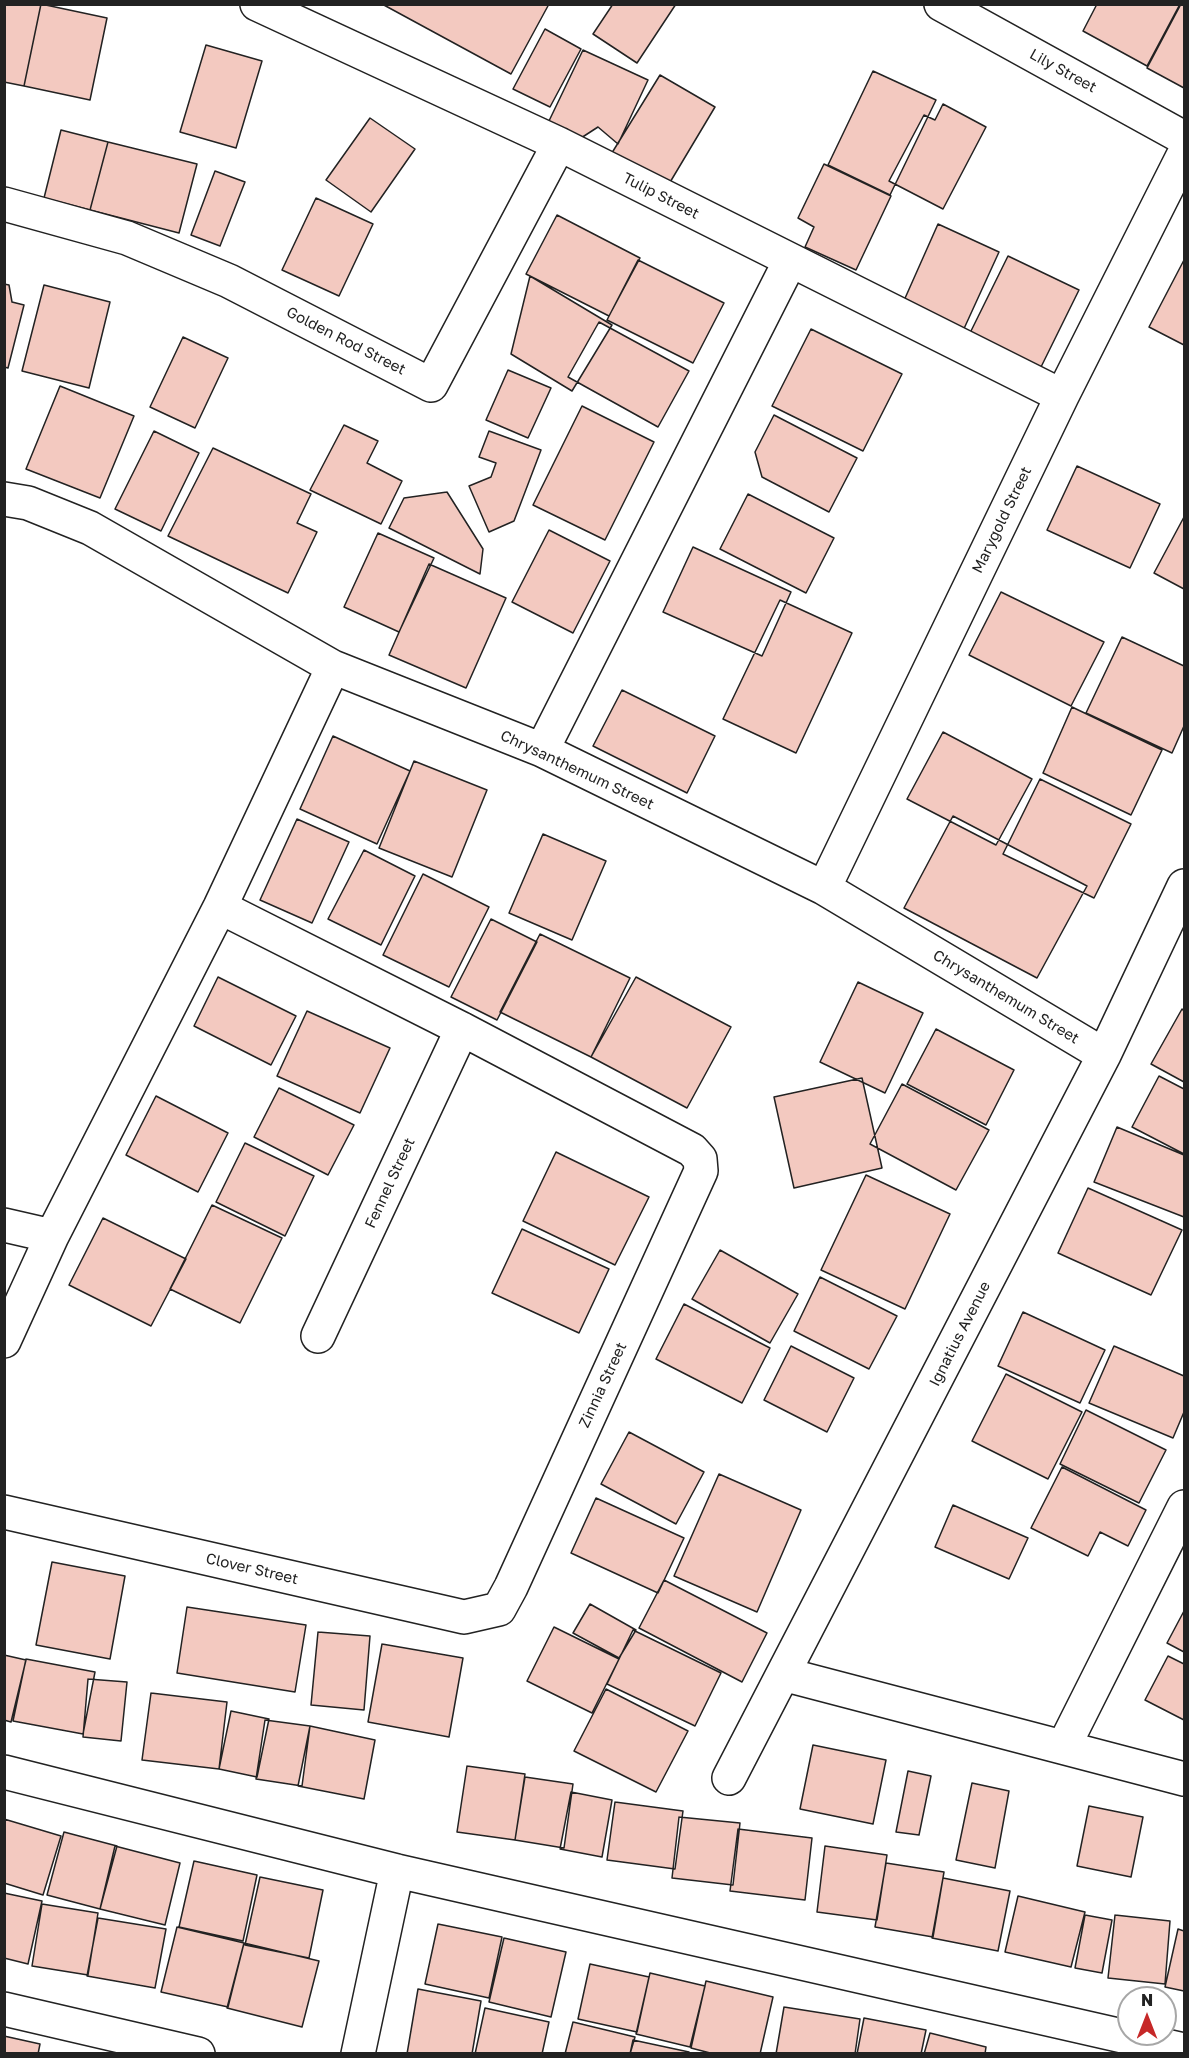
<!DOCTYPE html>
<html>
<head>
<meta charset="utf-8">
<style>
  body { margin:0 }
  #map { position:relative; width:1189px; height:2058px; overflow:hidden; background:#fff; font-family:"Golos Text",sans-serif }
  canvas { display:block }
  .frame { position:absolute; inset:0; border:6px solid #222; pointer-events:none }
  .north { position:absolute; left:1117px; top:1986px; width:60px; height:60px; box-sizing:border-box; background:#fff; border:2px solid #a7a7a7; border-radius:50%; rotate:0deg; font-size:16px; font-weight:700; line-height:24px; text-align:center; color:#222 }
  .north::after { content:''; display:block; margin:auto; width:21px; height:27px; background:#c62828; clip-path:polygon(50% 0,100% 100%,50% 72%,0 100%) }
</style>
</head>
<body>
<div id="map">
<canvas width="1189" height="2058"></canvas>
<div class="frame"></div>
<div class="north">N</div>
</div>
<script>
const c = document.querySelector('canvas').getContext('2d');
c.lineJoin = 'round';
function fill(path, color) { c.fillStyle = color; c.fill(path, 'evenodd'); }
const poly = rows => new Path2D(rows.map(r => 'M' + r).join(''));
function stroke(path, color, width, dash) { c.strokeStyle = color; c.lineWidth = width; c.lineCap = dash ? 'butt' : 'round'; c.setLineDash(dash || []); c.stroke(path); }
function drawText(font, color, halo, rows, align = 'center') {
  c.font = font + ' "Golos Text",sans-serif'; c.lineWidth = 4.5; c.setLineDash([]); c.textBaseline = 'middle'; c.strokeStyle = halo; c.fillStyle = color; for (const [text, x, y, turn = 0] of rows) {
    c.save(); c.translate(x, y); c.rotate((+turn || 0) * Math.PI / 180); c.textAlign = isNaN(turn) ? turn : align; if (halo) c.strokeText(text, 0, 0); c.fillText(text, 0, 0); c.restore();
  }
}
const building = poly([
  [4,4,41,4,24,86,4,82,4,4],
  [41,4,107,18,90,100,24,86,41,4],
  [382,4,549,4,511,74,382,4],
  [613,4,676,4,637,63,593,34,613,4],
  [1097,4,1180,4,1147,66,1083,31,1097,4],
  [1181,4,1184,4,1184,88,1147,68,1181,4],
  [545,29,581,49,550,107,513,89,545,29],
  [206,45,262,61,236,148,180,132,206,45],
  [583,50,648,80,618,144,598,127,581,138,548,123,583,50],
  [873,71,936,100,890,195,828,165,873,71],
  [660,75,715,107,666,189,610,156,660,75],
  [943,104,986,127,943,209,889,181,924,115,935,120,943,104],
  [370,118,415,149,371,212,326,180,370,118],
  [61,130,108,142,90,210,44,198,61,130],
  [108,142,197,164,179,233,90,210,108,142],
  [824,164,891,196,856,270,805,247,814,227,798,218,824,164],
  [215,171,245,182,220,246,191,235,215,171],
  [316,198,373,224,339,296,282,270,316,198],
  [557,215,640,258,609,316,526,274,557,215],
  [938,224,999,252,962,333,902,305,938,224],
  [1008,256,1079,290,1041,367,970,333,1008,256],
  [638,260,724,303,693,363,607,320,638,260],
  [1184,260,1184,345,1149,327,1184,260],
  [530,276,612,325,572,391,511,354,530,276],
  [4,284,9,285,12,302,24,305,8,368,4,367,4,284],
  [44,285,110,302,89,388,22,371,44,285],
  [599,322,689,371,658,427,568,377,599,322],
  [811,329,902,374,863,451,772,406,811,329],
  [183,337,228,358,195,428,150,407,183,337],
  [508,370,551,388,528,438,486,420,508,370],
  [60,386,134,416,100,498,26,469,60,386],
  [582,406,654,442,605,540,533,505,582,406],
  [774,415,857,458,829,512,762,477,755,452,774,415],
  [344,425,378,441,367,463,402,481,381,524,310,490,344,425],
  [154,431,199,453,161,531,115,509,154,431],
  [489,431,541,450,514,521,489,532,469,486,491,477,496,463,479,457,489,431],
  [213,448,311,494,297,523,317,532,288,593,168,536,213,448],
  [1077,466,1160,504,1130,568,1047,530,1077,466],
  [447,492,483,549,480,574,389,528,404,498,447,492],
  [748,494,834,538,806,593,720,549,748,494],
  [1184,517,1184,589,1154,573,1184,517],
  [549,530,610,561,573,633,512,602,549,530],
  [378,533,434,558,399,632,344,607,378,533],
  [693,547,791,592,762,656,663,612,693,547],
  [429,564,506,598,466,688,389,655,429,564],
  [1001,592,1104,642,1071,706,969,655,1001,592],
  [780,600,852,633,796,753,723,719,780,600],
  [1122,637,1184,666,1184,726,1172,753,1086,713,1122,637],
  [622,690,715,736,687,793,593,746,622,690],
  [1072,707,1162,750,1131,815,1043,773,1072,707],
  [943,732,1032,779,996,845,907,799,943,732],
  [333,736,410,771,377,844,300,809,333,736],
  [414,761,487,790,452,877,379,848,414,761],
  [1040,779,1131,824,1094,898,1003,854,1040,779],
  [953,816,1087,886,1037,978,904,908,953,816],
  [297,819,349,842,312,923,260,900,297,819],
  [543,834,606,861,572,940,509,913,543,834],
  [364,850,415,876,381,945,328,919,364,850],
  [423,874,489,907,449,987,383,955,423,874],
  [491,919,537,942,497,1020,451,997,491,919],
  [540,934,630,978,591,1057,500,1012,540,934],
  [218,977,296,1016,271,1065,194,1026,218,977],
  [636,977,731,1027,687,1108,591,1057,636,977],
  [858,982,923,1013,885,1093,820,1062,858,982],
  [1182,1009,1184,1011,1184,1082,1151,1064,1182,1009],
  [307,1011,390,1048,360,1113,277,1076,307,1011],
  [936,1029,1014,1070,986,1125,907,1084,936,1029],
  [1159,1076,1184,1089,1184,1154,1132,1127,1159,1076],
  [862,1078,882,1168,794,1188,774,1097,862,1078],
  [902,1084,989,1130,956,1190,870,1144,902,1084],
  [279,1088,354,1125,328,1175,254,1137,279,1088],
  [156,1096,228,1133,198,1192,126,1155,156,1096],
  [1117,1127,1184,1155,1184,1217,1094,1182,1117,1127],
  [245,1143,314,1176,285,1236,216,1202,245,1143],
  [556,1152,649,1197,615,1265,523,1221,556,1152],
  [866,1175,950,1214,905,1309,821,1270,866,1175],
  [1088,1188,1182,1230,1151,1295,1058,1253,1088,1188],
  [212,1205,282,1238,240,1323,170,1289,212,1205],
  [103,1218,186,1259,151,1326,69,1285,103,1218],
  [522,1229,609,1269,579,1333,492,1293,522,1229],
  [720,1250,798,1294,770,1343,692,1299,720,1250],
  [820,1277,897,1316,869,1369,794,1331,820,1277],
  [684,1304,770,1348,742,1403,656,1359,684,1304],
  [1023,1312,1105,1350,1080,1403,998,1366,1023,1312],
  [791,1346,854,1378,827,1432,764,1400,791,1346],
  [1114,1346,1184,1376,1184,1412,1173,1438,1089,1403,1114,1346],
  [1006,1374,1082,1412,1048,1479,972,1441,1006,1374],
  [1086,1410,1166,1450,1139,1503,1060,1464,1086,1410],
  [629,1432,704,1472,676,1524,601,1484,629,1432],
  [1062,1467,1146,1510,1128,1546,1100,1532,1088,1556,1031,1528,1062,1467],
  [719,1474,801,1510,757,1612,674,1576,719,1474],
  [596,1498,684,1538,658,1593,571,1553,596,1498],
  [953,1505,1028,1538,1009,1579,935,1547,953,1505],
  [52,1562,125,1576,110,1659,36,1645,52,1562],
  [664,1580,767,1633,742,1682,639,1628,664,1580],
  [590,1604,636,1630,619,1658,573,1633,590,1604],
  [187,1607,306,1625,295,1692,177,1673,187,1607],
  [1184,1611,1184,1652,1167,1643,1184,1611],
  [554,1627,619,1659,592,1713,527,1681,554,1627],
  [633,1630,721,1673,695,1726,607,1684,633,1630],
  [318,1632,370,1636,364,1710,311,1705,318,1632],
  [382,1644,463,1658,449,1737,368,1722,382,1644],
  [4,1655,26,1660,11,1722,4,1720,4,1655],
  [1168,1656,1184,1664,1184,1720,1145,1700,1168,1656],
  [26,1659,95,1672,83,1734,13,1721,26,1659],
  [88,1679,127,1682,121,1741,83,1737,88,1679],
  [606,1689,688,1731,656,1792,574,1751,606,1689],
  [151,1693,227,1702,219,1769,142,1760,151,1693],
  [231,1711,269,1719,257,1777,219,1769,231,1711],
  [265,1720,310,1726,302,1786,256,1779,265,1720],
  [310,1726,375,1740,364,1799,298,1786,310,1726],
  [813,1745,886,1760,873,1824,800,1809,813,1745],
  [467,1766,525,1774,515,1840,457,1832,467,1766],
  [908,1771,931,1776,919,1835,896,1832,908,1771],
  [525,1777,573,1784,564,1848,515,1840,525,1777],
  [972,1783,1009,1791,995,1868,956,1860,972,1783],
  [571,1792,612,1800,602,1857,560,1849,571,1792],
  [615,1802,683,1811,675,1869,607,1860,615,1802],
  [1089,1806,1143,1817,1131,1877,1077,1866,1089,1806],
  [679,1817,740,1823,733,1885,672,1878,679,1817],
  [4,1819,61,1836,43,1895,4,1883,4,1819],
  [738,1829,812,1838,805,1900,730,1891,738,1829],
  [64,1832,117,1846,100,1909,47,1895,64,1832],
  [115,1846,180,1863,165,1925,100,1909,115,1846],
  [825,1846,887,1855,877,1920,817,1912,825,1846],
  [194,1861,257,1875,243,1941,179,1927,194,1861],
  [886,1863,944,1872,933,1937,875,1927,886,1863],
  [260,1877,323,1890,309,1958,245,1945,260,1877],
  [943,1878,1010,1891,998,1951,932,1938,943,1878],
  [4,1893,42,1901,28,1964,4,1958,4,1893],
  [1018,1896,1085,1912,1071,1967,1005,1952,1018,1896],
  [42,1904,98,1913,88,1975,32,1966,42,1904],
  [1085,1915,1112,1920,1102,1973,1075,1968,1085,1915],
  [1115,1915,1170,1921,1165,1984,1108,1978,1115,1915],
  [98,1918,166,1929,155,1988,87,1976,98,1918],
  [438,1924,502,1937,489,1998,425,1984,438,1924],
  [177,1927,244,1943,228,2007,161,1992,177,1927],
  [1178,1929,1184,1931,1184,1991,1165,1987,1178,1929],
  [504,1938,566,1952,551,2017,489,2002,504,1938],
  [244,1943,319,1961,302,2027,227,2008,244,1943],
  [590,1964,649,1977,637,2032,578,2019,590,1964],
  [650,1973,705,1986,690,2047,636,2034,650,1973],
  [706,1981,773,1997,760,2054,714,2054,691,2048,706,1981],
  [418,1989,481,2001,472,2054,407,2054,418,1989],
  [784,2007,860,2019,855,2054,776,2054,784,2007],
  [485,2008,549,2022,542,2054,475,2054,485,2008],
  [864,2018,926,2030,921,2054,857,2054,864,2018],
  [573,2022,635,2037,630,2054,565,2054,573,2022],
  [930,2033,986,2047,985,2054,924,2054,930,2033],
  [4,2036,40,2044,38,2054,4,2054,4,2036],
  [633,2040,689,2052,689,2054,630,2054,633,2040]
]);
fill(building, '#f3c9c0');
stroke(building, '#222', 1.5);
const minor = poly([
  [257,4,559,144,1062,396],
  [941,4,1184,138],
  [4,204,127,238,229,281,431,385,559,144],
  [4,499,28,503,90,528,333,667,542,750,824,888,1104,1055],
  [542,750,790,261],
  [824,888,1062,396,1184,154],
  [4,1225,52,1236],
  [318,1336,462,1029],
  [4,1341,52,1236,220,907,333,667],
  [4,1512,464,1617,499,1609,511,1587,701,1171,700,1159,692,1150,462,1029,220,907],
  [783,1674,1184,1779],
  [1064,1746,1184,1507],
  [4,1772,397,1871,1184,2050],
  [729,1778,1104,1055,1184,886],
  [4,2009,198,2054],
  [358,2054,397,1871]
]);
stroke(minor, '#222', 36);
stroke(minor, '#fff', 33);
drawText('15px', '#222', '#fff', [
  ["Lily Street",1063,71,29],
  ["Tulip Street",661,196,27],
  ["Golden Rod Street",346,341,27],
  ["Marygold Street",1002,520,-64],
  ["Chrysanthemum Street",577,770,25],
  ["Chrysanthemum Street",1006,997,31],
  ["Fennel Street",390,1183,-65],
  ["Ignatius Avenue",960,1334,-63],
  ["Zinnia Street",603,1385,-65],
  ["Clover Street",252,1569,13]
]);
</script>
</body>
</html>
